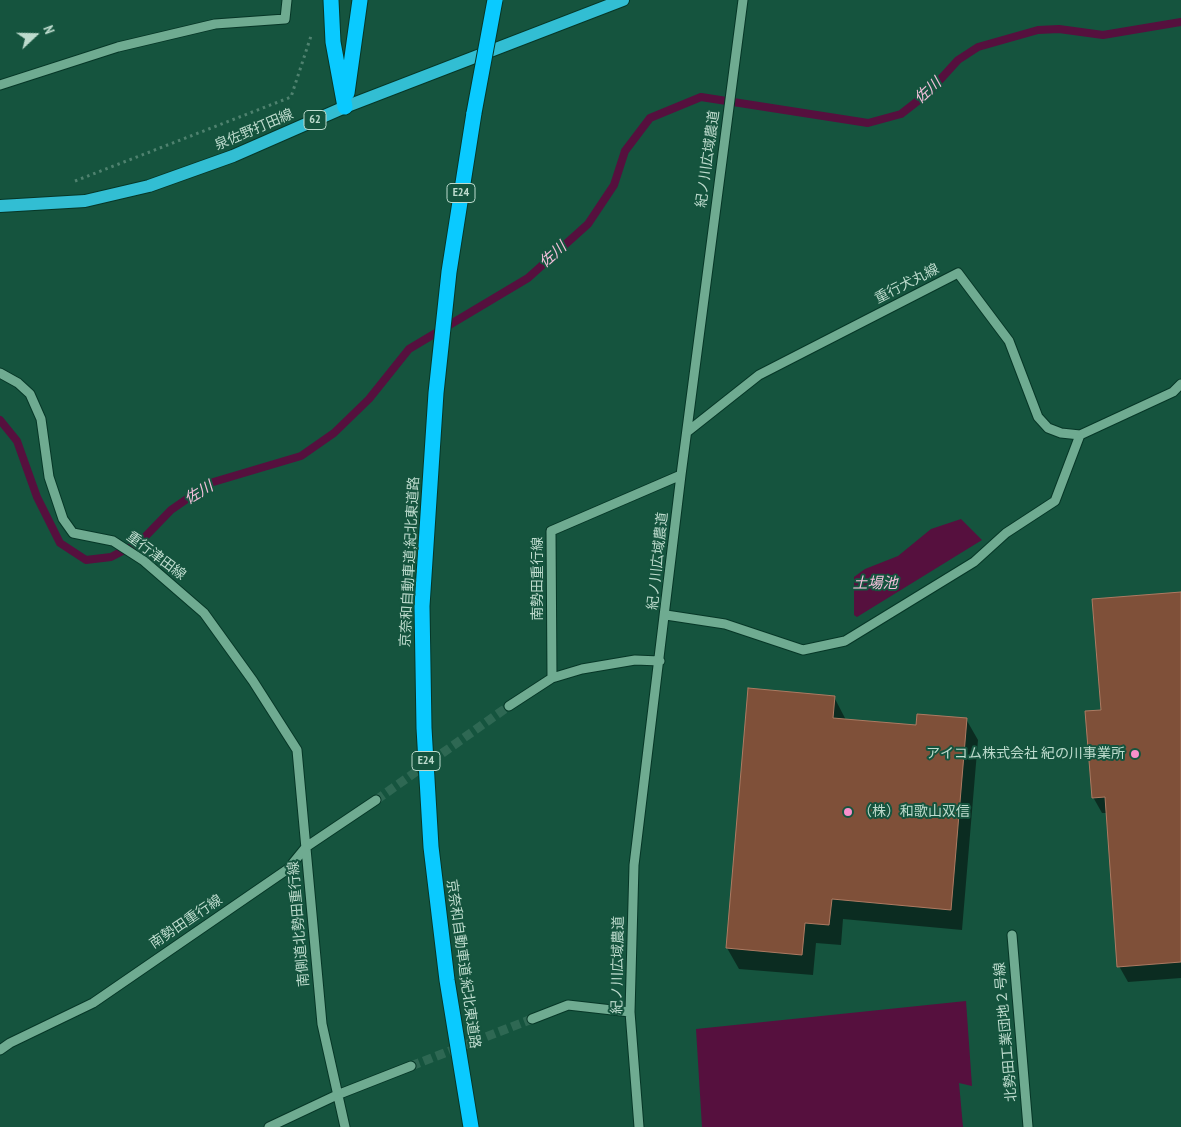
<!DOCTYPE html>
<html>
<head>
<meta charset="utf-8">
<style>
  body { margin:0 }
  #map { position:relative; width:1181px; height:1127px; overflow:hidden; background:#15543e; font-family:"PT Sans Narrow",sans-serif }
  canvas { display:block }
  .north { position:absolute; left:10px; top:10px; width:50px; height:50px; -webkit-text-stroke:4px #15543e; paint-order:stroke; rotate:69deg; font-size:14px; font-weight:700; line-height:20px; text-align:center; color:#bddbcd }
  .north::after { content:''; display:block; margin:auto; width:18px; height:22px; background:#bddbcd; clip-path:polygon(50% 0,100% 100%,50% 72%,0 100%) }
</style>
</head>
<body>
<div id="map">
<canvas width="1181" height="1127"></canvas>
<div class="north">N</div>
</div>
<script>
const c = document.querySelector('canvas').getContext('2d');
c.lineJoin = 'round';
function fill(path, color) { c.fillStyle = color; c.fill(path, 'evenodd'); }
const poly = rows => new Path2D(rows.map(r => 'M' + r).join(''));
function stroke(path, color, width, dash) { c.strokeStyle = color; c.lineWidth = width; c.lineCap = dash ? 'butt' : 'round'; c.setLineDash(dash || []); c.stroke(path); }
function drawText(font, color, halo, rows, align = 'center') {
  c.font = font + ' "PT Sans Narrow","Noto Sans JP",sans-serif'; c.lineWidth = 4; c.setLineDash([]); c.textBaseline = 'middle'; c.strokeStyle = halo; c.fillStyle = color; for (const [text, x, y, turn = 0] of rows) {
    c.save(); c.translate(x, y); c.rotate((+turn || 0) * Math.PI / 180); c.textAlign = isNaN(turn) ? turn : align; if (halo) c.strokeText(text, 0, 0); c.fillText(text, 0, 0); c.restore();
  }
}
fill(poly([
  [961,519,982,540,857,617,854,615,854,577,865,569,898,556,931,529],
  [966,1001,972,1086,959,1083,963,1127,702,1127,696,1029]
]), '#56103e');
fill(poly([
  [1181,594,1181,978,1128,982,1119,966,1107,813,1102,813,1093,797,1102,711],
  [834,697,846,720,917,726,966,719,978,740,962,930,843,919,841,945,816,943,813,975,739,969,727,948]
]), '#0007');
stroke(poly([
  [0,420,17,441,37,497,60,543,86,560,111,557,140,542,171,510,210,483,301,456,334,433,369,399,409,349,528,278,588,224,614,185,625,151,650,118,701,97,868,123,901,114,928,93,958,60,978,47,1038,30,1059,29,1103,35,1181,22]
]), '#56103e', 8);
const building = poly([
  [1181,592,1181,962,1117,967,1105,797,1092,798,1085,711,1101,710,1092,599,1181,592],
  [748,688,835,696,833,718,916,725,917,714,967,718,951,910,832,899,829,925,805,923,802,955,726,948,748,688]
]);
fill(building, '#7f5039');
stroke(building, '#ad7a62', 1);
stroke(poly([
  [376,800,509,706],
  [411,1066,532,1019]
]), '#2e6853', 9, [9, 4.5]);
const minor = poly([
  [0,85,118,47,215,24,285,19,287,0],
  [0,373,18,383,30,394,41,419,49,477,63,519,73,533,113,541,144,561,204,613,253,681,297,750,322,1024,345,1127],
  [687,432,759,375,958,273,1009,341,1038,417,1048,428,1061,433,1080,435],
  [666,615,725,624,803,650,845,641,974,562,1006,533,1055,501,1080,435,1173,392,1181,384],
  [552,678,582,669,635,660,660,661],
  [509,706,552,678,551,531,681,475],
  [1012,935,1028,1127],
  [532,1019,568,1005,630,1012],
  [0,1050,10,1043,93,1003,288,869,306,847,376,800],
  [269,1127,337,1095,411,1066],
  [639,1127,630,1012,634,865,681,475,743,0]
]);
const major = poly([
  [0,206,85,201,149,186,233,156,345,107,623,0]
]);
const highway = poly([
  [331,0,333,42,345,107],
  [347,93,360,0],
  [471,1127,447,980,431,847,424,728,422,606,436,393,449,272,474,113]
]);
stroke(minor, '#063727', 11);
stroke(major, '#063727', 14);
stroke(highway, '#063727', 17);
stroke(poly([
  [75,181,291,97,311,36]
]), '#4f826f', 3, [2.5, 4]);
stroke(minor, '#6fab91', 9);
stroke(major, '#32bed3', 12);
stroke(highway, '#0acaff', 15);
const highwayBridge = poly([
  [474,113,495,0]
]);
stroke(highwayBridge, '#063727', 17, []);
stroke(highwayBridge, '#0acaff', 15);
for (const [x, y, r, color] of [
  [1135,754,5,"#f890cc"],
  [848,812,5,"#f890cc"]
]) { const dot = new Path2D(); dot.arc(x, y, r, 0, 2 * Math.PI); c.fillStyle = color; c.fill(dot); stroke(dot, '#15543e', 2); }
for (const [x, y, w] of [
  [315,120,22],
  [461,193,28],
  [426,761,28]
]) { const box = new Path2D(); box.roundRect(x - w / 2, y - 9.5, w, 19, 4); c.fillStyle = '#15543e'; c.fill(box); stroke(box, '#bddbcd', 1); }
drawText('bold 12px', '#bddbcd', null, [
  ["62",315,120],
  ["E24",461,193],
  ["E24",426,761]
]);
drawText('14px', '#bddbcd', '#15543e', [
  ["泉佐野打田線",254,130,-23],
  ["紀ノ川広域農道",708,159,-82],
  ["重行犬丸線",907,284,-27],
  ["重行津田線",156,556,37],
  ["紀ノ川広域農道",658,561,-84],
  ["京奈和自動車道;紀北東道路",410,562,-87],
  ["南勢田重行線",538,579,-90],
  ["南勢田重行線",186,922,-34],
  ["南側道北勢田重行線",299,924,-95],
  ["京奈和自動車道;紀北東道路",463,964,82],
  ["紀ノ川広域農道",618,965,-89],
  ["北勢田工業団地２号線",1006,1032,-95]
]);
drawText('14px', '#bddbcd', '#15543e', [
  ["アイコム株式会社 紀の川事業所",1125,754],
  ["（株）和歌山双信",858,812,"left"]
], 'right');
drawText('italic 15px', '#f3c0db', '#15543e', [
  ["佐川",928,91,-43],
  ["佐川",553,255,-42],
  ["佐川",199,493,-31],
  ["土場池",875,584]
]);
</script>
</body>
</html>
